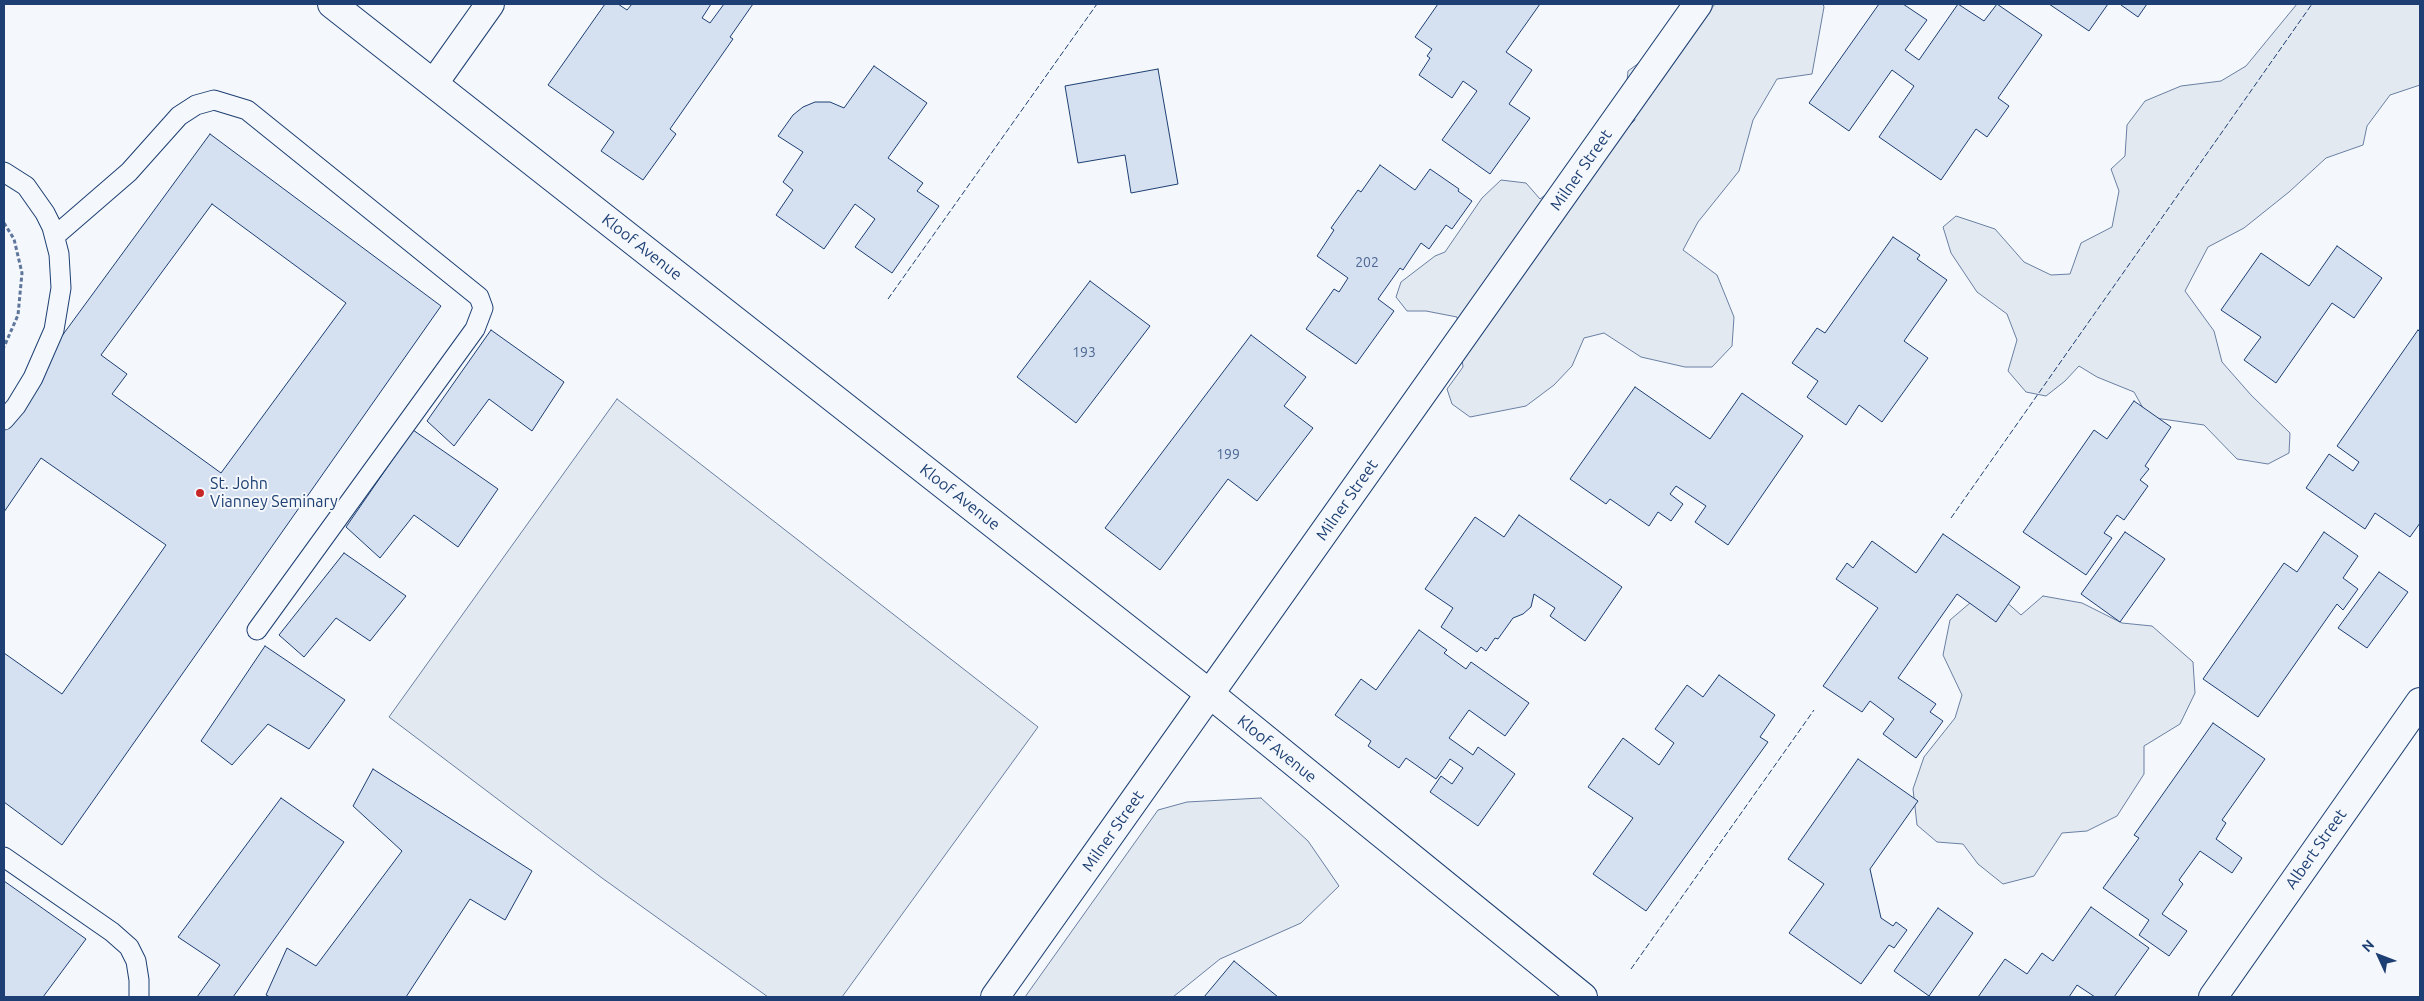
<!DOCTYPE html>
<html>
<head>
<meta charset="utf-8">
<style>
  body { margin:0 }
  #map { position:relative; width:2424px; height:1001px; overflow:hidden; background:#f4f7fb; font-family:Ubuntu,sans-serif }
  canvas { display:block }
  .frame { position:absolute; inset:0; border:5px solid #1d3f73; pointer-events:none }
  .north { position:absolute; left:2354px; top:931px; width:50px; height:50px; -webkit-text-stroke:4px #f4f7fb; paint-order:stroke; rotate:313deg; font-size:14px; font-weight:700; line-height:20px; text-align:center; color:#1d3f73 }
  .north::after { content:''; display:block; margin:auto; width:18px; height:22px; background:#1d3f73; clip-path:polygon(50% 0,100% 100%,50% 72%,0 100%) }
</style>
</head>
<body>
<div id="map">
<canvas width="2424" height="1001"></canvas>
<div class="frame"></div>
<div class="north">N</div>
</div>
<script>
const c = document.querySelector('canvas').getContext('2d');
c.lineJoin = 'round';
function fill(path, color) { c.fillStyle = color; c.fill(path, 'evenodd'); }
const poly = rows => new Path2D(rows.map(r => 'M' + r).join(''));
function stroke(path, color, width, dash) { c.strokeStyle = color; c.lineWidth = width; c.lineCap = dash ? 'butt' : 'round'; c.setLineDash(dash || []); c.stroke(path); }
function drawText(font, color, halo, rows, align = 'center') {
  c.font = font + ' Ubuntu,sans-serif'; c.lineWidth = 4; c.setLineDash([]); c.textBaseline = 'middle'; c.strokeStyle = halo; c.fillStyle = color; for (const [text, x, y, turn = 0] of rows) {
    c.save(); c.translate(x, y); c.rotate((+turn || 0) * Math.PI / 180); c.textAlign = isNaN(turn) ? turn : align; if (halo) c.strokeText(text, 0, 0); c.fillText(text, 0, 0); c.restore();
  }
}
const green = poly([
  [1715,4,1823,4,1824,7,1812,74,1777,79,1753,120,1739,171,1698,222,1683,250,1717,275,1734,317,1732,346,1712,367,1685,367,1641,357,1604,333,1584,338,1572,366,1554,385,1526,406,1470,417,1452,404,1447,389,1463,367,1457,317,1426,311,1407,311,1396,297,1401,282,1435,256,1445,252,1482,198,1501,180,1526,183,1540,199,1612,143,1635,120,1626,91,1628,71,1654,52,1692,35,1715,4],
  [2297,4,2420,4,2420,85,2390,95,2367,126,2363,145,2326,158,2289,192,2244,228,2208,247,2185,291,2214,331,2222,362,2251,395,2290,433,2289,453,2268,464,2237,459,2204,425,2148,417,2134,392,2097,377,2079,366,2065,381,2046,396,2026,392,2008,371,2017,340,2007,314,1977,292,1951,253,1943,227,1956,216,1995,229,2024,262,2051,275,2070,274,2081,243,2112,227,2119,191,2111,169,2125,156,2127,125,2145,101,2181,86,2221,81,2246,66,2297,4],
  [617,399,1038,727,842,997,768,997,602,878,389,717,617,399],
  [2043,596,2082,603,2122,623,2152,626,2193,662,2195,693,2180,724,2144,746,2144,774,2117,816,2087,831,2062,833,2034,876,2003,884,1978,864,1963,844,1937,842,1917,825,1913,789,1924,757,1955,718,1962,695,1943,655,1950,620,1977,597,2004,600,2021,615,2043,596],
  [1261,798,1308,841,1339,886,1301,923,1220,959,1173,997,1025,997,1158,810,1187,802,1261,798]
]);
fill(green, '#e3e9f0');
stroke(green, '#687fa3', 1);
const building = poly([
  [605,4,618,4,627,10,632,4,711,4,702,18,710,23,724,4,753,4,730,37,733,39,670,129,676,134,643,180,601,151,614,132,548,85,605,4],
  [1438,4,1540,4,1506,52,1532,70,1509,104,1530,118,1490,174,1442,140,1477,91,1463,81,1452,98,1419,75,1430,58,1427,56,1432,49,1415,37,1438,4],
  [1879,4,1903,4,1927,20,1905,50,1919,60,1958,4,1984,21,1997,4,2042,35,1998,98,2009,106,1987,137,1976,129,1941,180,1879,137,1914,86,1892,70,1849,131,1809,103,1879,4],
  [2049,4,2108,4,2089,31,2049,4],
  [2122,4,2147,4,2138,17,2121,5,2122,4],
  [874,66,927,103,888,158,923,183,917,191,939,206,892,273,855,247,875,219,855,204,824,249,776,215,793,190,783,182,803,152,778,136,793,115,803,107,815,102,830,102,844,108,874,66],
  [1158,69,1178,184,1131,193,1125,155,1078,163,1065,86,1158,69],
  [210,134,441,306,62,845,4,802,4,653,62,694,166,545,41,458,4,512,4,415,210,134],
  [212,204,346,303,221,473,112,394,127,374,101,355,212,204],
  [1380,165,1415,190,1430,169,1459,189,1458,191,1472,201,1452,229,1446,225,1429,249,1421,243,1403,270,1400,268,1378,299,1394,311,1356,364,1306,329,1334,289,1339,292,1348,278,1317,256,1334,230,1331,228,1358,190,1361,192,1380,165],
  [1893,237,1920,255,1917,259,1947,280,1904,341,1928,358,1882,422,1859,405,1846,425,1807,397,1818,381,1792,363,1817,328,1825,333,1893,237],
  [2337,246,2382,278,2354,318,2332,303,2276,383,2244,360,2261,337,2221,310,2261,253,2309,286,2337,246],
  [1090,281,1150,326,1076,423,1017,377,1090,281],
  [491,330,564,382,532,431,489,399,454,446,427,421,491,330],
  [2418,330,2420,332,2420,523,2410,537,2375,513,2365,529,2306,488,2329,454,2353,471,2359,462,2337,446,2418,330],
  [1251,335,1306,377,1284,406,1313,428,1257,501,1228,479,1160,570,1105,528,1251,335],
  [1635,387,1710,439,1742,393,1803,436,1728,545,1695,522,1706,506,1676,486,1670,494,1683,504,1671,521,1658,512,1649,526,1610,499,1606,504,1570,479,1635,387],
  [2134,401,2171,427,2145,466,2149,469,2140,480,2148,486,2124,520,2117,515,2104,533,2112,538,2086,575,2023,532,2094,430,2107,439,2134,401],
  [413,430,498,489,458,547,414,515,380,558,346,527,413,430],
  [1519,515,1622,587,1585,641,1550,616,1555,608,1534,594,1531,607,1523,614,1513,618,1498,639,1495,638,1486,651,1481,647,1477,652,1441,627,1453,608,1425,589,1475,517,1504,537,1519,515],
  [2125,532,2165,559,2120,622,2081,594,2125,532],
  [2324,532,2358,556,2343,578,2358,589,2343,610,2337,604,2258,717,2203,679,2284,563,2297,572,2324,532],
  [1943,534,2020,587,1996,622,1957,594,1898,678,1936,704,1930,712,1943,721,1916,758,1883,734,1894,719,1870,701,1862,712,1823,686,1878,608,1836,579,1847,563,1853,568,1872,541,1916,573,1943,534],
  [344,553,406,596,370,641,336,618,304,657,279,635,344,553],
  [2379,572,2408,592,2367,648,2338,628,2379,572],
  [1419,630,1447,650,1444,653,1466,669,1471,662,1529,703,1505,736,1469,710,1449,738,1473,755,1478,747,1515,774,1478,826,1430,792,1441,776,1452,784,1463,768,1450,759,1436,779,1406,758,1399,768,1368,746,1371,741,1335,715,1361,679,1376,690,1419,630],
  [265,646,345,700,309,749,268,724,232,765,201,741,265,646],
  [1719,675,1775,715,1760,737,1768,742,1646,911,1593,874,1633,818,1588,787,1623,738,1659,765,1674,743,1655,729,1687,685,1703,697,1719,675],
  [2213,723,2265,759,2222,820,2226,823,2216,839,2242,858,2232,873,2200,851,2179,880,2183,884,2162,914,2187,931,2169,956,2139,935,2149,920,2103,888,2139,838,2134,835,2213,723],
  [1858,759,1918,801,1870,869,1881,918,1893,926,1896,922,1907,930,1894,948,1889,945,1861,984,1789,933,1824,884,1788,859,1858,759],
  [373,769,532,871,505,920,470,899,406,997,270,997,266,995,287,948,316,966,402,851,353,806,373,769],
  [281,798,344,842,233,997,197,997,220,965,178,937,281,798],
  [4,881,86,939,43,997,4,997,4,881],
  [2091,907,2149,948,2114,997,2095,997,2077,985,2069,997,1978,997,2005,959,2027,974,2042,953,2053,961,2091,907],
  [1938,908,1973,933,1929,996,1894,971,1938,908],
  [1234,961,1278,997,1204,997,1234,961]
]);
fill(building, '#d5e0f0');
stroke(building, '#1d3f73', 1);
const service = poly([
  [4,172,26,186,45,213,52,227,59,254,61,288,54,330,33,378,16,406,4,420],
  [55,236,129,172,179,116,196,105,214,100,247,110,479,297,483,308,475,329,257,630],
  [4,857,112,932,129,947,136,961,139,980,139,997]
]);
const minor = poly([
  [332,4,1210,694,1583,997],
  [434,83,490,4],
  [995,997,1698,4],
  [2213,997,2420,702]
]);
stroke(service, '#1d3f73', 21);
stroke(minor, '#1d3f73', 30);
stroke(poly([
  [4,223,14,239,22,273,18,315,4,347]
]), '#5e769c', 3, [4, 2.5]);
stroke(service, '#f4f7fb', 19);
stroke(minor, '#f4f7fb', 28);
stroke(poly([
  [888,299,1097,4],
  [1951,518,2312,4],
  [1631,969,1814,710]
]), '#1d3f73', 1, [6, 2.5]);
for (const [x, y, r, color] of [
  [200,493,5,"#c62828"]
]) { const dot = new Path2D(); dot.arc(x, y, r, 0, 2 * Math.PI); c.fillStyle = color; c.fill(dot); stroke(dot, '#f4f7fb', 2); }
drawText('14px', '#4b6792', null, [
  ["202",1367,262],
  ["193",1084,352],
  ["199",1228,454]
]);
drawText('16px', '#1d3f73', '#f4f7fb', [
  ["Milner Street",1581,170,-55],
  ["Kloof Avenue",642,247,38],
  ["Kloof Avenue",960,497,38],
  ["Milner Street",1347,500,-55],
  ["Kloof Avenue",1277,749,39],
  ["Milner Street",1113,831,-55],
  ["Albert Street",2316,849,-55]
]);
drawText('16px', '#1d3f73', '#f4f7fb', [
  ["St. John",210,484],
  ["Vianney Seminary",210,502]
], 'left');
</script>
</body>
</html>
